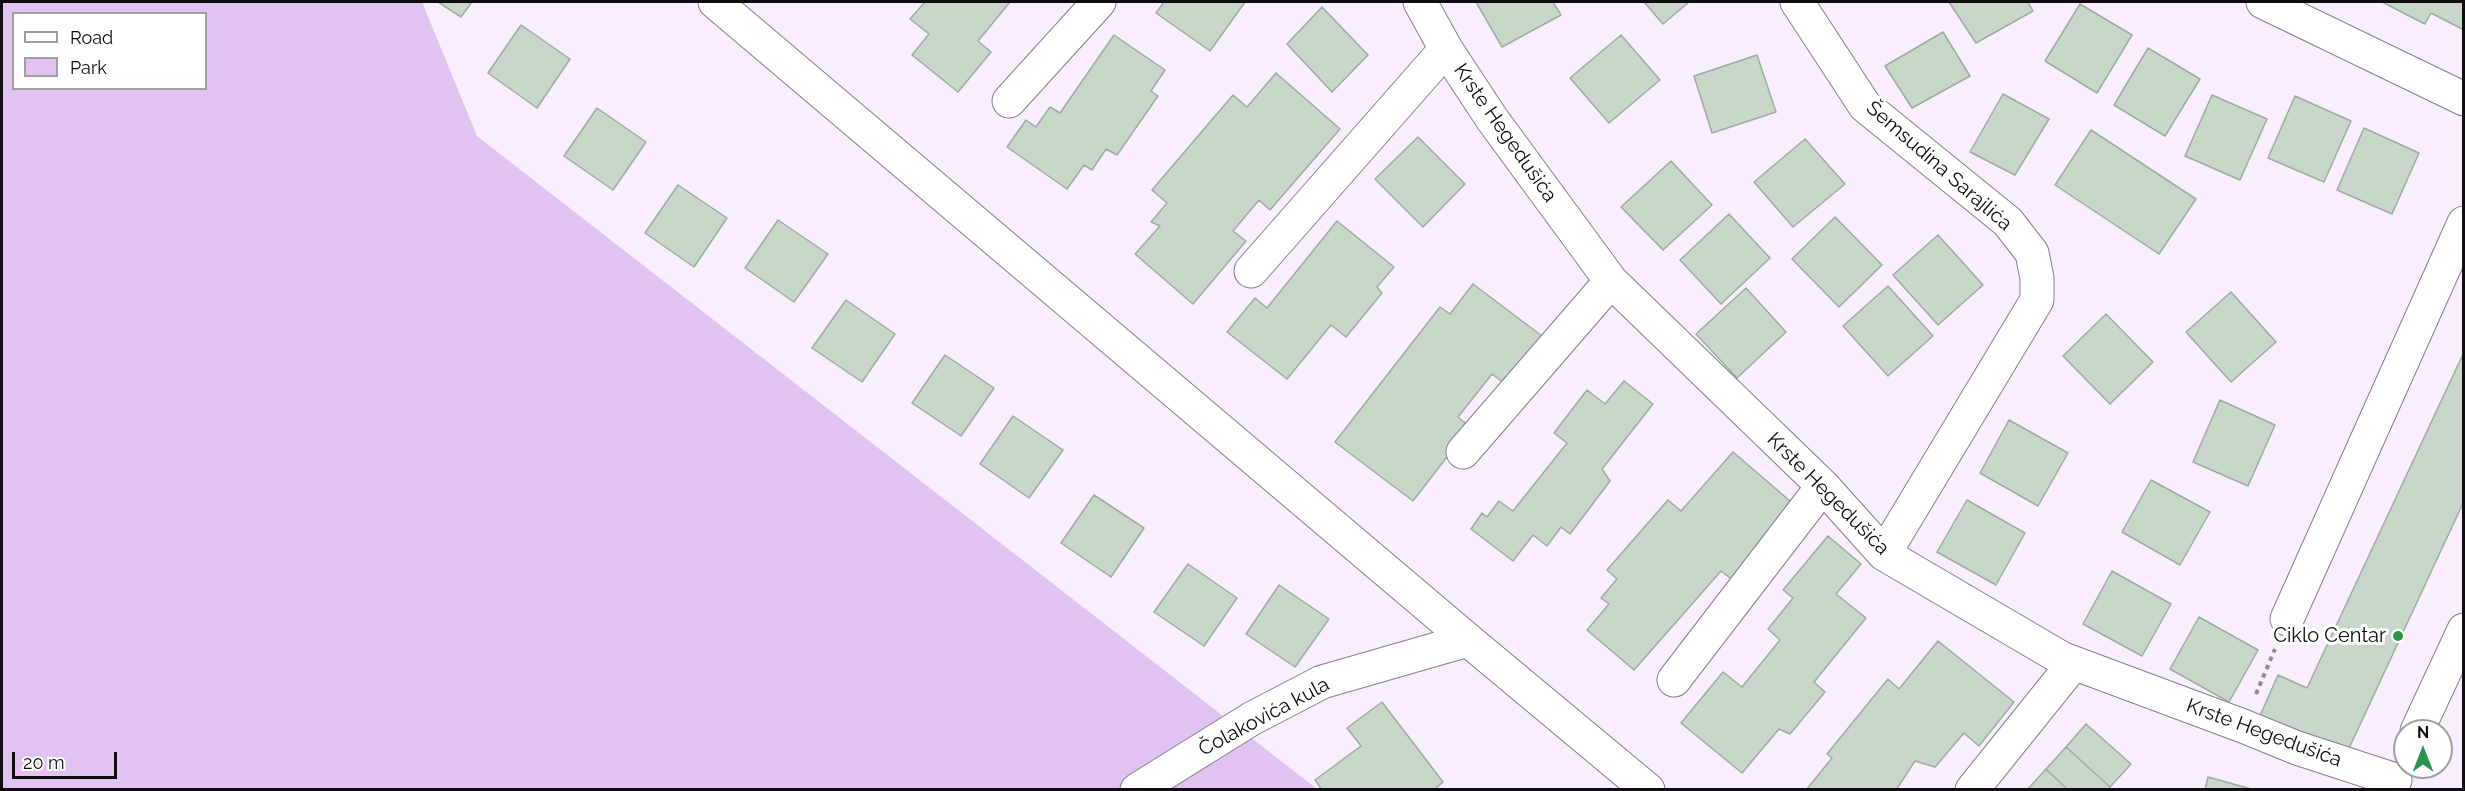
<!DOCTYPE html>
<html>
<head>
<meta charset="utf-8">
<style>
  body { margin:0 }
  #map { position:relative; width:2465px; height:791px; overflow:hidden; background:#f8eefe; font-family:Raleway,sans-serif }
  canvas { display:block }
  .frame { position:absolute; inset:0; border:3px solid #100c11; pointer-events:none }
  .legend { position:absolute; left:12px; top:12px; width:195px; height:78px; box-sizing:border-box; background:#fff; border:2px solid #9f9ea0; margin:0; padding:8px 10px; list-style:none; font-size:18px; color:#100c11 }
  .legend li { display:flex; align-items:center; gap:12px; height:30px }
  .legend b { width:30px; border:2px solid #9f9ea0 }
  .north { position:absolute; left:2393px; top:719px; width:60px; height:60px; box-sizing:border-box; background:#fff; border:2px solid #9f9ea0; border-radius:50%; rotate:0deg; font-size:16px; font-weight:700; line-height:24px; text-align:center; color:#100c11 }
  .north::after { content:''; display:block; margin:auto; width:21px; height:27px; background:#2a944b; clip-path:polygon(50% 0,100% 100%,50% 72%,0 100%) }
  .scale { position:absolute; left:12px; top:752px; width:105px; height:27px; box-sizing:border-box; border:3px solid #100c11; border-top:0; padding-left:8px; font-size:18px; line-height:21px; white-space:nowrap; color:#100c11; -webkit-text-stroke:4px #fff; paint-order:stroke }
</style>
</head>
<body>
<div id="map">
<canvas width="2465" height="791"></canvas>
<div class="frame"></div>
<ul class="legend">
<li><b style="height:8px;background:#fff"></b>Road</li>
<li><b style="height:16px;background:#e1c3f1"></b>Park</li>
</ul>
<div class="north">N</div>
<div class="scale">20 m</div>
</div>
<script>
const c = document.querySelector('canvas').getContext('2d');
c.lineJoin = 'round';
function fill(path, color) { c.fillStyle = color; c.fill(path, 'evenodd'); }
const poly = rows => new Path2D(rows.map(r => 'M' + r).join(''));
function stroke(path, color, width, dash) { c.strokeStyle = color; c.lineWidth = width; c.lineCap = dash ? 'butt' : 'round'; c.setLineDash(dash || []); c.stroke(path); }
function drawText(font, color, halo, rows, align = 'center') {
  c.font = font + ' Raleway,sans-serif'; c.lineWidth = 6; c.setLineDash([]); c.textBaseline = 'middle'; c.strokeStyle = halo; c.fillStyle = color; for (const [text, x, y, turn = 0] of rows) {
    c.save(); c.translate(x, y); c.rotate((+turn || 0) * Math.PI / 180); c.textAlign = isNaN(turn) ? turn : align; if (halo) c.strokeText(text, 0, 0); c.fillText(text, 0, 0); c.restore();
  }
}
fill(poly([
  [2,2,422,2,477,136,1317,789,2,790],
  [14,14,206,14,206,88,14,88]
]), '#e1c3f1');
const building = poly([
  [438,2,472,2,461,17,438,2],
  [925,2,1010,2,978,41,991,52,958,92,912,55,929,34,910,19,925,2],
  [1164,2,1245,2,1210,51,1156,13,1164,2],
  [1476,2,1553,2,1561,15,1502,47,1476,2],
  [1644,2,1689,2,1663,24,1644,2],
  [1949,2,2028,2,2033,11,1976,43,1949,2],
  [2385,2,2464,2,2464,30,2431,13,2425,24,2384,3,2385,2],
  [2080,4,2132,35,2097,93,2045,61,2080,4],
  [1322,7,1368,55,1332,92,1287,44,1322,7],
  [521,25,570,59,537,108,488,73,521,25],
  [1943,32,1970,76,1912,108,1885,66,1943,32],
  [1114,35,1165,70,1151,91,1158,96,1117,155,1106,149,1092,170,1084,165,1067,189,1007,147,1026,120,1036,127,1050,107,1060,113,1114,35],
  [1621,35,1660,80,1609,123,1570,78,1621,35],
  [2148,48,2200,79,2165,136,2114,105,2148,48],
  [1757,55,1776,112,1712,133,1694,76,1757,55],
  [1276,73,1340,129,1270,210,1259,200,1233,231,1246,241,1193,304,1135,254,1160,226,1151,222,1167,203,1152,190,1233,95,1247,107,1276,73],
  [2003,94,2049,119,2015,175,1970,152,2003,94],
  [2212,95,2267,119,2240,180,2185,156,2212,95],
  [2295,96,2351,121,2324,182,2268,158,2295,96],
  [597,108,646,142,613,190,564,156,597,108],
  [2364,128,2419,153,2392,214,2337,190,2364,128],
  [2091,130,2196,199,2159,254,2055,185,2091,130],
  [1418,137,1465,184,1423,227,1375,179,1418,137],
  [1805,139,1845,184,1793,227,1754,182,1805,139],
  [1671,161,1712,205,1663,250,1621,207,1671,161],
  [678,185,727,218,694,267,645,233,678,185],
  [1729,214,1770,258,1721,304,1680,260,1729,214],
  [1835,217,1882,265,1839,307,1792,259,1835,217],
  [778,220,828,254,794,302,745,268,778,220],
  [1337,221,1394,267,1377,287,1382,293,1346,337,1331,325,1287,379,1227,332,1255,298,1267,308,1337,221],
  [1938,235,1983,285,1938,325,1893,275,1938,235],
  [1473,284,1542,336,1505,384,1492,374,1458,417,1470,427,1413,501,1335,442,1440,307,1450,314,1473,284],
  [1888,286,1933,336,1888,376,1843,326,1888,286],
  [1746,288,1786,332,1737,378,1696,334,1746,288],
  [2231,292,2276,342,2231,382,2186,332,2231,292],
  [846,300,895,334,862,382,812,348,846,300],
  [2106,314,2153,362,2110,404,2063,356,2106,314],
  [2464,352,2464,501,2345,757,2259,718,2278,675,2307,688,2464,352],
  [945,355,994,388,961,436,912,403,945,355],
  [1624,381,1653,404,1602,469,1610,481,1570,534,1561,527,1547,546,1533,535,1513,561,1471,529,1482,513,1487,517,1499,501,1513,511,1567,443,1554,433,1587,390,1605,404,1624,381],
  [2220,400,2275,425,2248,486,2193,462,2220,400],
  [1013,416,1063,450,1029,498,980,464,1013,416],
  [2009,420,2068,453,2038,506,1980,473,2009,420],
  [1733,452,1797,507,1734,581,1721,571,1634,670,1587,630,1609,604,1601,598,1617,579,1607,570,1668,500,1681,511,1733,452],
  [2151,480,2210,512,2180,565,2122,532,2151,480],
  [1094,495,1144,528,1111,577,1061,543,1094,495],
  [1967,500,2025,533,1996,585,1937,552,1967,500],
  [1828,536,1861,564,1836,594,1866,618,1814,682,1825,692,1790,734,1779,729,1742,773,1681,723,1723,672,1742,687,1780,640,1768,629,1793,598,1783,590,1828,536],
  [1188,564,1237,598,1204,646,1154,612,1188,564],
  [2112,571,2171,604,2142,656,2083,624,2112,571],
  [1279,585,1329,619,1295,667,1246,634,1279,585],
  [2199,617,2258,650,2229,702,2170,669,2199,617],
  [1938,641,2014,702,1979,746,1964,733,1935,767,1915,761,1896,790,1806,790,1832,758,1827,754,1888,679,1899,689,1938,641],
  [1382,702,1443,782,1434,790,1322,790,1315,780,1361,746,1347,728,1382,702],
  [2086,724,2131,764,2110,787,2066,747,2086,724],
  [2066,747,2110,787,2108,790,2068,790,2046,769,2066,747],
  [2046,769,2068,790,2027,790,2046,769],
  [2208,777,2255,790,2205,790,2208,777]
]);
fill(building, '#c8d7ca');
stroke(building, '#9fada1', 1.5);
const minor = poly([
  [715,2,1468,640,1648,790],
  [1420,2,1446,49,1492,119,1611,281,1823,486,1884,554,2063,659,2243,726,2297,748,2395,780],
  [1797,2,1865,106,2008,222,2032,253,2037,278,2037,300,1884,554],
  [2263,2,2464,99],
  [1009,101,1099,2],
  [1251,271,1446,49],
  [1463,452,1611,281],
  [2287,619,2464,223],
  [1674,680,1823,486],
  [2417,731,2464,630],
  [1137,790,1251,719,1322,682,1468,640],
  [1972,790,2074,663]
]);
stroke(minor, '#877e8c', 35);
stroke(poly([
  [2256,694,2275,649]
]), '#928b96', 4, [4.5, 4.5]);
stroke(minor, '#fff', 33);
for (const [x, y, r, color] of [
  [2398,636,6,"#2a944b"]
]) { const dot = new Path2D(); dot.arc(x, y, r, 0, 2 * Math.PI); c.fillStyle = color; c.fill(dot); stroke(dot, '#fff', 2); }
drawText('20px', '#100c11', '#fff', [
  ["Krste Hegedušića",1505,133,55],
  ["Šemsudina Sarajlića",1939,166,41],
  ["Krste Hegedušića",1828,494,45],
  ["Čolakovića kula",1264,717,-28],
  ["Krste Hegedušića",2264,733,20]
]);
drawText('20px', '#100c11', '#fff', [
  ["Ciklo Centar",2386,636]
], 'right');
</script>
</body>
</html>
